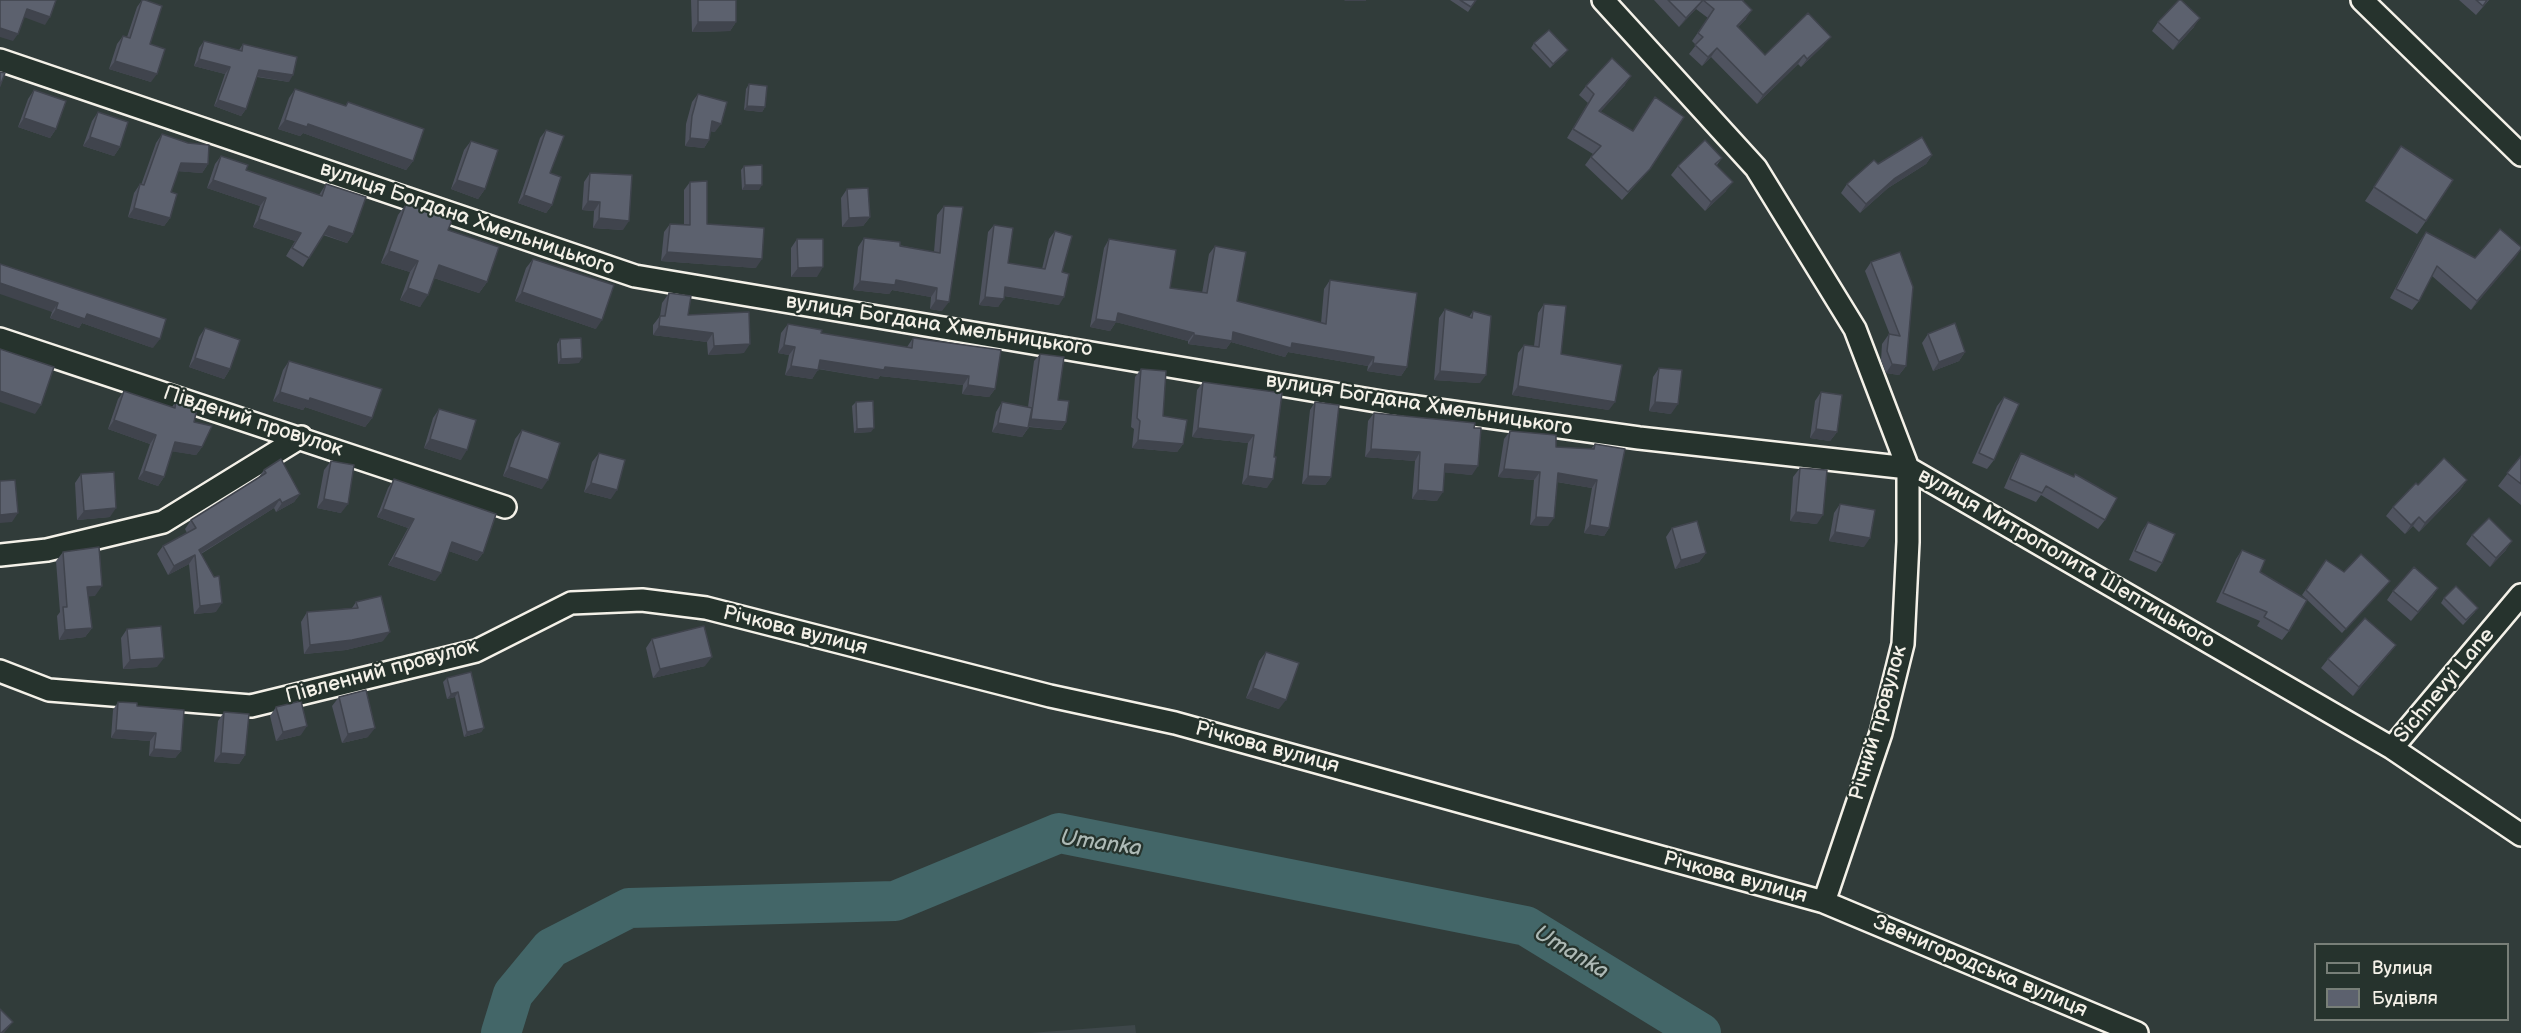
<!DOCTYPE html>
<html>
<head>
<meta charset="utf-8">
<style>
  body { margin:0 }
  #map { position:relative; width:2521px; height:1033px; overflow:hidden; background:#313c3a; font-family:"Balsamiq Sans",sans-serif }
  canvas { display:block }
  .legend { position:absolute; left:2314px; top:943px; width:195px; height:78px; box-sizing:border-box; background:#26332d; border:2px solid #787f78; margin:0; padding:8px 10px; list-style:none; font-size:18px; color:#f4f1e8 }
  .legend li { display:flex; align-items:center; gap:12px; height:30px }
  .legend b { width:30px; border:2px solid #787f78 }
</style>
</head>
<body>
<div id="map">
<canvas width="2521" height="1033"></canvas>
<ul class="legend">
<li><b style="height:8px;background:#26332d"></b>Вулиця</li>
<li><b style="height:16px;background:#5c616e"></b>Будівля</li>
</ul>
</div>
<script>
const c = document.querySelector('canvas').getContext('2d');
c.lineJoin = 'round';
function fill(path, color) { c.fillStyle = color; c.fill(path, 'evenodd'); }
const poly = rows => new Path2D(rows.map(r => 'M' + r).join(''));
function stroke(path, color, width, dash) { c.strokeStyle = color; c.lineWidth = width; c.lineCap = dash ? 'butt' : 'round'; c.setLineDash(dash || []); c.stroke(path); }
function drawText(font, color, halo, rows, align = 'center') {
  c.font = font + ' "Balsamiq Sans",sans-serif'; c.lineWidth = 4.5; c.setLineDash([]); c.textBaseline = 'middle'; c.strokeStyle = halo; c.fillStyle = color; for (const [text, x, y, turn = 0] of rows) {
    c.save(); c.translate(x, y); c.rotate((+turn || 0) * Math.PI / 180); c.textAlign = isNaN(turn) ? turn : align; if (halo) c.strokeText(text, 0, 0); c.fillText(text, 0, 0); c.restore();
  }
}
fill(poly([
  [1135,1025,1136,1033,1030,1033]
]), '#3e474a');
stroke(poly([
  [501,1033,513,994,551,948,629,908,895,901,1059,833,1526,926,1701,1033]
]), '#436668', 40);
const minor = poly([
  [1603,0,1756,168,1855,329,1908,468,2392,748,2521,835],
  [2362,0,2521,155],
  [0,60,635,276,1388,403,1639,438,1908,468,1908,542,1903,644,1881,733,1824,902],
  [0,339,505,507],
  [0,555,47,550,163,522,301,437],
  [0,671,49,690,251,706,476,651,571,603,642,600,706,608,1050,696,1175,723,1824,902,2137,1033],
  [2392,748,2521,595]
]);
stroke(minor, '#f4f1e8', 26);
stroke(minor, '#26332d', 21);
fill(poly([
  [142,0,150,44,151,82,109,69,117,44,123,36,127,37,137,7],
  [691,0,736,0,736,22,730,31,692,32],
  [1450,0,1476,0,1468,12],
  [1654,0,1744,0,1743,1,1746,19,1738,27,1765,55,1824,45,1801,67,1798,64,1757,104,1711,57,1702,66,1689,54,1696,45,1692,41,1708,18,1696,9,1679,27],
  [2459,0,2489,0,2476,15],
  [2158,22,2194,27,2173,50,2152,31],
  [204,41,239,50,243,44,289,82,257,77,246,109,241,116,214,106,225,74,194,66,199,48],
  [1534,43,1565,54,1550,68,1531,48],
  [749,84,765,107,762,112,744,110,746,89],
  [1625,85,1600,112,1643,177,1622,200,1585,165,1593,154,1567,138,1588,103,1579,95,1586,86],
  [295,89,345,106,348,102,413,161,406,170,303,133,300,136,278,129,289,98],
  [34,90,56,129,50,138,18,127,28,99],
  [698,94,715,132,710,131,709,140,704,148,685,146,686,124,692,102],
  [98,112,120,147,114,156,83,146,92,121],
  [546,130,550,173,552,205,546,213,518,203,540,138],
  [162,134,208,164,202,173,178,171,171,192,170,218,164,226,128,217,134,193,140,184,141,185,156,143],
  [471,141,485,189,478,199,451,189,464,150],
  [2401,146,2426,221,2417,234,2365,201],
  [1932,155,1926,164,1888,188,1860,213,1841,193,1847,184,1878,164],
  [221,156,246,170,319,195,326,184,353,234,347,243,323,235,303,267,286,256,295,241,253,227,260,206,207,188,215,164],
  [1722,158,1717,165,1726,191,1705,211,1671,175,1678,166],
  [744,166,759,190,742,190,741,170],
  [590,173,623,230,593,228,594,211,582,210,584,182],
  [690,182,707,224,756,268,661,261,664,232,670,224,684,225,684,190],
  [847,189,870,217,863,226,842,227,841,198],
  [406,204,448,230,487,282,479,293,434,278,420,307,400,300,410,272,381,263,398,215],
  [944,206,942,311,930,309,931,297,892,290,889,294,853,290,858,247,864,238,934,252,937,215],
  [994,225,1008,263,1042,269,1049,239,1055,231,1062,272,1059,305,1004,296,998,307,979,305,988,232],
  [2426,232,2475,258,2521,249,2471,310,2432,276,2419,301,2412,310,2390,298,2420,241],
  [797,239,817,277,791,277,791,248],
  [1109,239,1170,288,1202,293,1209,254,1215,246,1237,301,1321,323,1324,289,1330,280,1407,367,1401,376,1367,371,1368,366,1288,352,1285,357,1231,342,1226,349,1188,344,1188,341,1116,322,1110,331,1090,327,1104,248],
  [533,259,596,329,515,301,526,268],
  [1871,262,1913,287,1906,366,1899,375,1886,373,1881,360,1882,344,1889,334,1890,335,1865,271],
  [0,264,153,348,82,323,79,328,50,318,52,312],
  [669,293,688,315,744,353,708,355,707,342,653,335,653,325,660,316,662,303],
  [1544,304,1561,354,1609,410,1512,395,1518,353,1524,345,1534,346,1538,313],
  [1445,309,1469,317,1473,311,1480,383,1434,380,1439,318],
  [788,324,821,333,907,347,913,338,995,389,989,397,962,394,963,385,880,376,878,379,818,369,812,379,785,375,789,355,778,353,781,333],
  [205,328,230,369,224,379,189,367,199,337],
  [1928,334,1965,352,1959,361,1933,371,1922,343],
  [560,339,579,363,558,364,557,344],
  [1040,354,1066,422,1061,430,1029,427,1022,437,992,432,996,412,1002,402,1028,407,1034,361],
  [289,361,372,418,365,427,305,407,303,410,273,401,283,370],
  [1659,368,1671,414,1649,411,1653,377],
  [1141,369,1163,416,1183,444,1177,452,1132,448,1134,429,1131,427,1135,377],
  [1203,382,1274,457,1267,488,1242,484,1248,443,1192,437,1197,390],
  [124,391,172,407,176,401,194,422,202,447,196,455,172,451,164,477,158,486,138,479,150,444,108,429,118,399],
  [1821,392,1837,432,1830,441,1810,438,1815,401],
  [2004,397,1994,460,1987,469,1972,463,1997,406],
  [856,402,871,432,854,433,852,406],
  [1315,402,1331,477,1325,485,1302,484,1310,410],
  [439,409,461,460,424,448,433,418],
  [1374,413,1474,428,1472,475,1444,472,1437,501,1412,499,1415,461,1365,457,1368,421],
  [522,430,542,489,503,476,515,439],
  [1510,431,1556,447,1591,449,1595,444,1609,528,1604,536,1584,533,1592,488,1557,482,1548,526,1530,525,1534,480,1498,477,1504,439],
  [599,453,611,499,584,492,592,462],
  [2021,453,2105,520,2098,529,2041,495,2036,502,2004,488,2015,463],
  [2521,456,2521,505,2498,486],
  [331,461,341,513,317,508,324,470],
  [1800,468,1817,524,1790,521,1793,477],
  [264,470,300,494,294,502,276,512,274,508,201,554,216,612,194,614,189,564,168,575,157,554,163,546,187,533,185,529,191,520,258,478],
  [81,474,110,517,77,520,75,483],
  [394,479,483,553,477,561,449,551,435,581,388,565,408,528,377,517,388,488],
  [2467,480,2460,490,2419,532,2413,526,2405,534,2386,516,2393,507,2418,485],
  [1840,504,1864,547,1829,541,1834,513],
  [2148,522,2162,563,2156,572,2129,560,2142,531],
  [1672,528,1706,553,1699,562,1675,569,1666,537],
  [2472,535,2506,550,2490,567,2466,544],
  [2242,550,2260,572,2289,631,2282,640,2257,626,2260,621,2216,602,2236,559],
  [63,552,95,596,88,596,92,628,85,637,59,640,57,616,60,612,56,561],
  [2326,560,2344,572,2390,581,2342,633,2302,595],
  [2438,588,2432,597,2411,621,2387,600,2393,591],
  [2444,598,2475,612,2463,625,2441,603],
  [356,602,383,641,346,650,304,654,301,622,307,612,352,608],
  [127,629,157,667,123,669,121,638],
  [652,639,705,666,653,678,646,648],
  [2396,645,2389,654,2353,696,2321,668,2328,659],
  [1266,652,1279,709,1246,698,1259,661],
  [447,678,484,728,481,732,464,737,455,697,447,699,443,682],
  [339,697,368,737,342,743,332,706],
  [118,702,137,706,181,751,175,758,149,756,150,741,111,738,113,710],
  [276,707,301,735,276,741,270,716],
  [224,712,245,755,239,764,214,762,218,721]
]), '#4f535f');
fill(poly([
  [1345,0,1366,0,1366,1,1344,1],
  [1703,0,1696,9,1679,27,1686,18],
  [27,9,50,17,45,25,21,16],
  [1752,10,1746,19,1731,35,1737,26],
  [2200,18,2194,27,2173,50,2179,41],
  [698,22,736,22,730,31,692,32],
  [0,28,18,34,13,41,0,37],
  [1831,37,1824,45,1801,67,1807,59],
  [1717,48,1711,57,1702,66,1708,57],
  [1568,50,1565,54,1550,68,1553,64],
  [1804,55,1798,64,1757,104,1763,95],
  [199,59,230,67,225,74,194,66],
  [115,61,157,74,151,82,109,69],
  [259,70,293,75,289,82,255,76],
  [1631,76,1625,85,1593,120,1599,111],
  [218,100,246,109,241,116,214,106],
  [747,106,765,107,762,112,744,110],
  [24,118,56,129,50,138,18,127],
  [285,120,308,124,413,161,406,170,303,133,300,136,278,129],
  [712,121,721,124,715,132,706,130],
  [90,137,120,147,114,156,83,146],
  [690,138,709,140,704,148,685,146],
  [1932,155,1926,164,1888,188,1860,213,1866,204,1894,179],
  [181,163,208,164,202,173,175,171],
  [213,180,266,198,260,206,207,188],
  [457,180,485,189,478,199,451,189],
  [1733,182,1726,191,1705,211,1711,202],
  [745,185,762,185,759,190,742,190],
  [524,195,552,205,546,213,518,203],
  [588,201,600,202,594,211,582,210],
  [134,208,170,218,164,226,128,217],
  [870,217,863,226,842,227,849,218],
  [599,218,629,221,623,230,593,228],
  [259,219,301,233,295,241,253,227],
  [329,226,353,234,347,243,323,234],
  [2521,249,2516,257,2471,310,2477,301],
  [389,251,418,261,410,272,381,263],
  [667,252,762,259,756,268,661,261],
  [439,265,487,282,479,293,431,277],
  [823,267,817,277,791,277,798,268],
  [896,280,937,288,931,297,892,290,889,294,853,290,860,281],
  [0,283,58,303,52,312,0,294],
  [1005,287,1064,297,1059,305,999,295],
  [408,288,428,295,420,307,400,300],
  [522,292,602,320,596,329,515,301],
  [985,297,1004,299,998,307,979,305],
  [936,300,949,302,942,311,930,309],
  [56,309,87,314,160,339,153,348,82,323,79,328,50,318],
  [1118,313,1194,333,1188,341,1112,321],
  [1096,319,1116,322,1110,331,1090,327],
  [659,326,713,333,707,342,653,335],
  [1233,332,1292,343,1374,357,1368,366,1288,352,1285,357,1231,342,1226,349,1188,344,1194,335],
  [750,344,744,353,708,355,714,346],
  [784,345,795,347,789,355,778,353],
  [1965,352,1959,361,1933,371,1939,362],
  [195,358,230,369,224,379,189,367],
  [582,358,579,363,558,364,561,359],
  [820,360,969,376,963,385,880,376,878,379,814,368],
  [1373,363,1407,367,1401,376,1367,371],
  [1892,364,1906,366,1899,375,1886,373],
  [791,366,818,370,812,379,785,375],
  [1440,371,1486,375,1480,383,1434,380],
  [968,385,995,389,989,397,962,394],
  [1518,386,1615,402,1609,410,1512,395],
  [0,391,41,405,35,414,0,402],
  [280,392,310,398,372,418,365,427,305,407,303,410,273,401],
  [1655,402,1678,404,1671,414,1649,411],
  [1031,419,1066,422,1061,430,1025,426],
  [114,420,156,435,150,444,108,429],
  [998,423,1028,428,1022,437,992,432],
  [874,428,871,432,854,433,857,429],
  [1198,428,1254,435,1248,443,1192,437],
  [1816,429,1837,432,1830,441,1810,438],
  [430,439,467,450,461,460,424,448],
  [1138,440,1183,444,1177,452,1132,448],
  [175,442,202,447,196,455,169,451],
  [1371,449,1420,452,1415,461,1365,457],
  [1445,464,1478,466,1472,475,1439,472],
  [509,467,548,480,542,489,503,476],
  [1504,469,1540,472,1534,480,1498,477],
  [144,471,164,477,158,486,138,479],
  [1558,473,1597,480,1592,488,1552,481],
  [1248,476,1273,479,1267,488,1242,484],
  [1308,476,1331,477,1325,485,1302,484],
  [2467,480,2460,490,2419,532,2425,523],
  [591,483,617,490,611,499,584,492],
  [1418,490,1443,492,1437,501,1412,499],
  [300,494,294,502,276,512,282,503],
  [280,499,274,508,195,557,199,550],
  [324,499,348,504,341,513,317,508],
  [116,508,110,517,77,520,84,511],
  [383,509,414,519,408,528,377,517],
  [1796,512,1823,515,1817,524,1790,521],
  [18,513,12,522,0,523,0,515],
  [1536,517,1554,518,1548,526,1530,525],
  [2419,517,2413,526,2405,534,2411,525],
  [1590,525,1609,528,1604,536,1584,533],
  [1835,532,1870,538,1864,547,1829,541],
  [2512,541,2506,550,2490,567,2496,558],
  [452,542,483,553,477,561,446,550],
  [1706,553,1699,562,1675,569,1681,560],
  [195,555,189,564,168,575,174,566],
  [394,557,441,573,435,581,388,565],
  [102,586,95,596,81,597,87,587],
  [2438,588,2432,597,2411,621,2418,612],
  [222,603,216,612,194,614,200,606],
  [92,628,85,637,59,640,65,630],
  [390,632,383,641,346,650,304,654,310,645],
  [2396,645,2389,654,2353,696,2359,687],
  [712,657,705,666,653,678,660,669],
  [164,658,157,667,123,669,130,660],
  [1253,688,1286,700,1279,709,1246,698],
  [458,692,455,697,447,699,451,694],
  [307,726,301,735,276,741,283,732],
  [375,728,368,737,342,743,348,734],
  [484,728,481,732,464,737,467,732],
  [116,730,156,733,150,741,111,738],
  [154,749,181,751,175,758,149,756],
  [221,753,245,755,239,764,214,762],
  [13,1022,4,1033,1,1033]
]), '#40444d');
const building = poly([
  [0,0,56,0,50,17,27,9,18,34,0,28,0,0],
  [142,0,145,0,162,6,150,44,165,49,157,74,115,61,123,36,130,38,142,0],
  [698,0,736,0,736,22,698,22,698,0],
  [1460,0,1476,0,1471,7,1460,0],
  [1668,0,1742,0,1752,10,1737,26,1765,55,1808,13,1831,37,1807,59,1804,55,1763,95,1717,48,1708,57,1695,45,1703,37,1698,33,1714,9,1703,0,1686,18,1668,0],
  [2179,0,2181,0,2200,18,2179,41,2158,22,2179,0],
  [2476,0,2487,0,2483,6,2476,0],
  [1549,30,1568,50,1553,64,1534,43,1549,30],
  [204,41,242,51,243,44,297,57,293,75,259,70,246,109,218,100,230,67,199,59,204,41],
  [1612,58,1631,76,1599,111,1633,131,1655,97,1684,117,1650,169,1628,192,1591,157,1601,146,1573,129,1594,94,1586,86,1612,58],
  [0,72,5,73,0,86,0,72],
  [749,84,767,86,765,107,747,106,749,84],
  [295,89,346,106,348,102,424,129,413,161,308,124,307,127,285,120,295,89],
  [34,90,66,101,56,129,24,118,34,90],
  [698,94,727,102,721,124,712,121,709,140,690,138,692,116,698,94],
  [98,112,128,122,120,147,90,137,98,112],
  [546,130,564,136,550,173,561,177,552,205,524,195,546,130],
  [162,134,188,143,209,145,208,164,181,163,171,192,177,194,170,218,134,208,140,184,144,185,162,134],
  [1922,137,1932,155,1894,179,1866,204,1847,184,1874,160,1878,164,1922,137],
  [1705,140,1722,158,1715,164,1733,182,1711,202,1678,166,1705,140],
  [471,141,498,150,485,189,457,180,471,141],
  [2401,146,2453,180,2426,221,2374,187,2401,146],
  [221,156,248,165,246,170,322,196,326,184,366,197,353,234,329,226,309,258,292,248,301,233,259,219,266,198,213,180,221,156],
  [762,165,762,185,745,185,744,166,762,165],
  [590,173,632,175,629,221,599,218,600,202,588,201,590,173],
  [707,181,707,224,764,228,762,259,667,252,670,224,690,225,690,182,707,181],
  [868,188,870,217,849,218,847,189,868,188],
  [406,204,452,220,448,230,499,247,487,282,439,265,428,295,408,288,418,261,389,251,406,204],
  [944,206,963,207,949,302,936,300,937,288,896,280,895,285,860,281,864,238,900,242,900,246,940,253,944,206],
  [994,225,1013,228,1008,263,1045,269,1055,231,1072,236,1062,272,1069,274,1064,297,1005,287,1004,299,985,297,994,225],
  [2500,229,2521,247,2521,249,2477,301,2437,266,2419,301,2396,289,2426,232,2475,258,2500,229],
  [797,239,823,239,823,267,798,268,797,239],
  [1109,239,1176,250,1170,288,1207,293,1215,246,1246,252,1237,301,1326,324,1330,280,1417,293,1407,367,1373,363,1374,357,1292,343,1291,348,1233,332,1232,341,1194,335,1194,333,1118,313,1116,322,1096,319,1109,239],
  [1900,252,1913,287,1906,366,1892,364,1887,351,1889,334,1900,336,1871,262,1900,252],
  [533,259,614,285,602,320,522,292,533,259],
  [0,264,166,319,160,339,87,314,85,319,56,309,58,303,0,283,0,264],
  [669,293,691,296,688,315,749,312,750,344,714,346,713,333,659,326,660,316,665,316,669,293],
  [1544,304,1566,306,1561,354,1622,365,1615,402,1518,386,1524,345,1539,347,1544,304],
  [1445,309,1472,318,1473,311,1491,316,1486,375,1440,371,1445,309],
  [1955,323,1965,352,1939,362,1928,334,1955,323],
  [788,324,822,330,821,333,912,348,913,338,1001,350,995,389,968,385,969,376,885,367,884,370,820,360,818,370,791,366,795,347,784,345,788,324],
  [205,328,240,340,230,369,195,358,205,328],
  [581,338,582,358,561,359,560,339,581,338],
  [0,349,54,367,41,405,0,391,0,349],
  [1040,354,1064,357,1058,400,1069,401,1066,422,1031,419,1040,354],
  [289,361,382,389,372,418,310,398,309,401,280,392,289,361],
  [1659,368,1682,370,1678,404,1655,402,1659,368],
  [1141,369,1166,371,1163,416,1187,420,1183,444,1138,440,1140,421,1137,418,1141,369],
  [1203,382,1282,393,1274,457,1276,457,1273,479,1248,476,1254,435,1198,428,1203,382],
  [124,391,175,408,176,401,197,408,194,422,212,426,202,447,175,442,164,477,144,471,156,435,114,420,124,391],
  [1821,392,1842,395,1837,432,1816,429,1821,392],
  [2004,397,2019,404,1994,460,1979,453,2004,397],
  [873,401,874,428,857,429,856,402,873,401],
  [1002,402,1032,408,1028,428,998,423,1002,402],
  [1315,402,1339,405,1331,477,1308,476,1315,402],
  [439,409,476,420,467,450,430,439,439,409],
  [1374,413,1475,423,1474,428,1481,428,1478,466,1445,464,1443,492,1418,490,1420,452,1371,449,1374,413],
  [522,430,560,443,548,480,509,467,522,430],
  [1510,431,1556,435,1556,447,1594,449,1595,444,1625,449,1609,528,1590,525,1597,480,1558,473,1554,518,1536,517,1540,472,1504,469,1510,431],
  [599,453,625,460,617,490,591,483,599,453],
  [2021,453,2074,477,2075,474,2117,498,2105,520,2046,486,2042,493,2010,479,2021,453],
  [2521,456,2521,484,2507,473,2521,456],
  [2444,458,2467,480,2425,523,2419,517,2411,525,2393,507,2416,483,2418,485,2444,458],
  [281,459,300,494,282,503,280,499,199,550,214,577,219,576,222,603,200,606,195,555,174,566,163,546,196,528,191,520,266,473,264,470,281,459],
  [331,461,354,465,348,504,324,499,331,461],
  [1800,468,1827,470,1823,515,1796,512,1800,468],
  [114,472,116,508,84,511,81,474,114,472],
  [394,479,496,514,483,553,452,542,441,573,394,557,414,519,383,509,394,479],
  [15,480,18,513,0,515,0,481,15,480],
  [1840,504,1875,510,1870,538,1835,532,1840,504],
  [2489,518,2512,541,2496,558,2472,535,2489,518],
  [1697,521,1706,553,1681,560,1672,528,1697,521],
  [2148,522,2175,534,2162,563,2135,551,2148,522],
  [99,547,102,586,87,587,92,628,65,630,63,607,67,607,63,552,99,547],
  [2242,550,2265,560,2260,572,2307,600,2289,631,2264,617,2267,612,2223,593,2242,550],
  [2361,554,2390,581,2346,629,2306,590,2326,560,2344,572,2361,554],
  [2414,567,2438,588,2418,612,2393,591,2414,567],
  [2456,586,2478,608,2466,620,2444,598,2456,586],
  [381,596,390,632,352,640,310,645,307,612,358,608,356,602,381,596],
  [2365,618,2396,645,2359,687,2328,659,2365,618],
  [161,626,164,658,130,660,127,629,161,626],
  [704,626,712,657,660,669,652,639,704,626],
  [1266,652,1299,663,1286,700,1253,688,1266,652],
  [471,672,484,728,467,732,458,692,451,694,447,678,471,672],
  [366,690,375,728,348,734,339,697,366,690],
  [301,701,307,726,283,732,276,707,301,701],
  [118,702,137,703,137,706,184,710,181,751,154,749,156,733,116,730,118,702],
  [224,712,249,714,245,755,221,753,224,712],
  [0,1009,13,1022,1,1033,0,1033,0,1009]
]);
fill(building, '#5c616e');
stroke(building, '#40444d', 1.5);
drawText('21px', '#f4f1e8', '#26332d', [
  ["вулиця Богдана Хмельницького",467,219,19],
  ["вулиця Богдана Хмельницького",939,326,9],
  ["вулиця Богдана Хмельницького",1419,405,9],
  ["Південий провулок",253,422,18],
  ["вулиця Митрополита Шептицького",2066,559,30],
  ["Річкова вулиця",795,631,14],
  ["Півленний провулок",382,672,-15],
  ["Sichnevyi Lane",2445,686,-50],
  ["Річний провулок",1879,723,-74],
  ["Річкова вулиця",1267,748,15],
  ["Річкова вулиця",1735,878,15],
  ["Звенигородська вулиця",1980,967,23]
]);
drawText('italic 22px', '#adb9b5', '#26332d', [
  ["Umanka",1101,844,8],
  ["Umanka",1571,953,31]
]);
</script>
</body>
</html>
